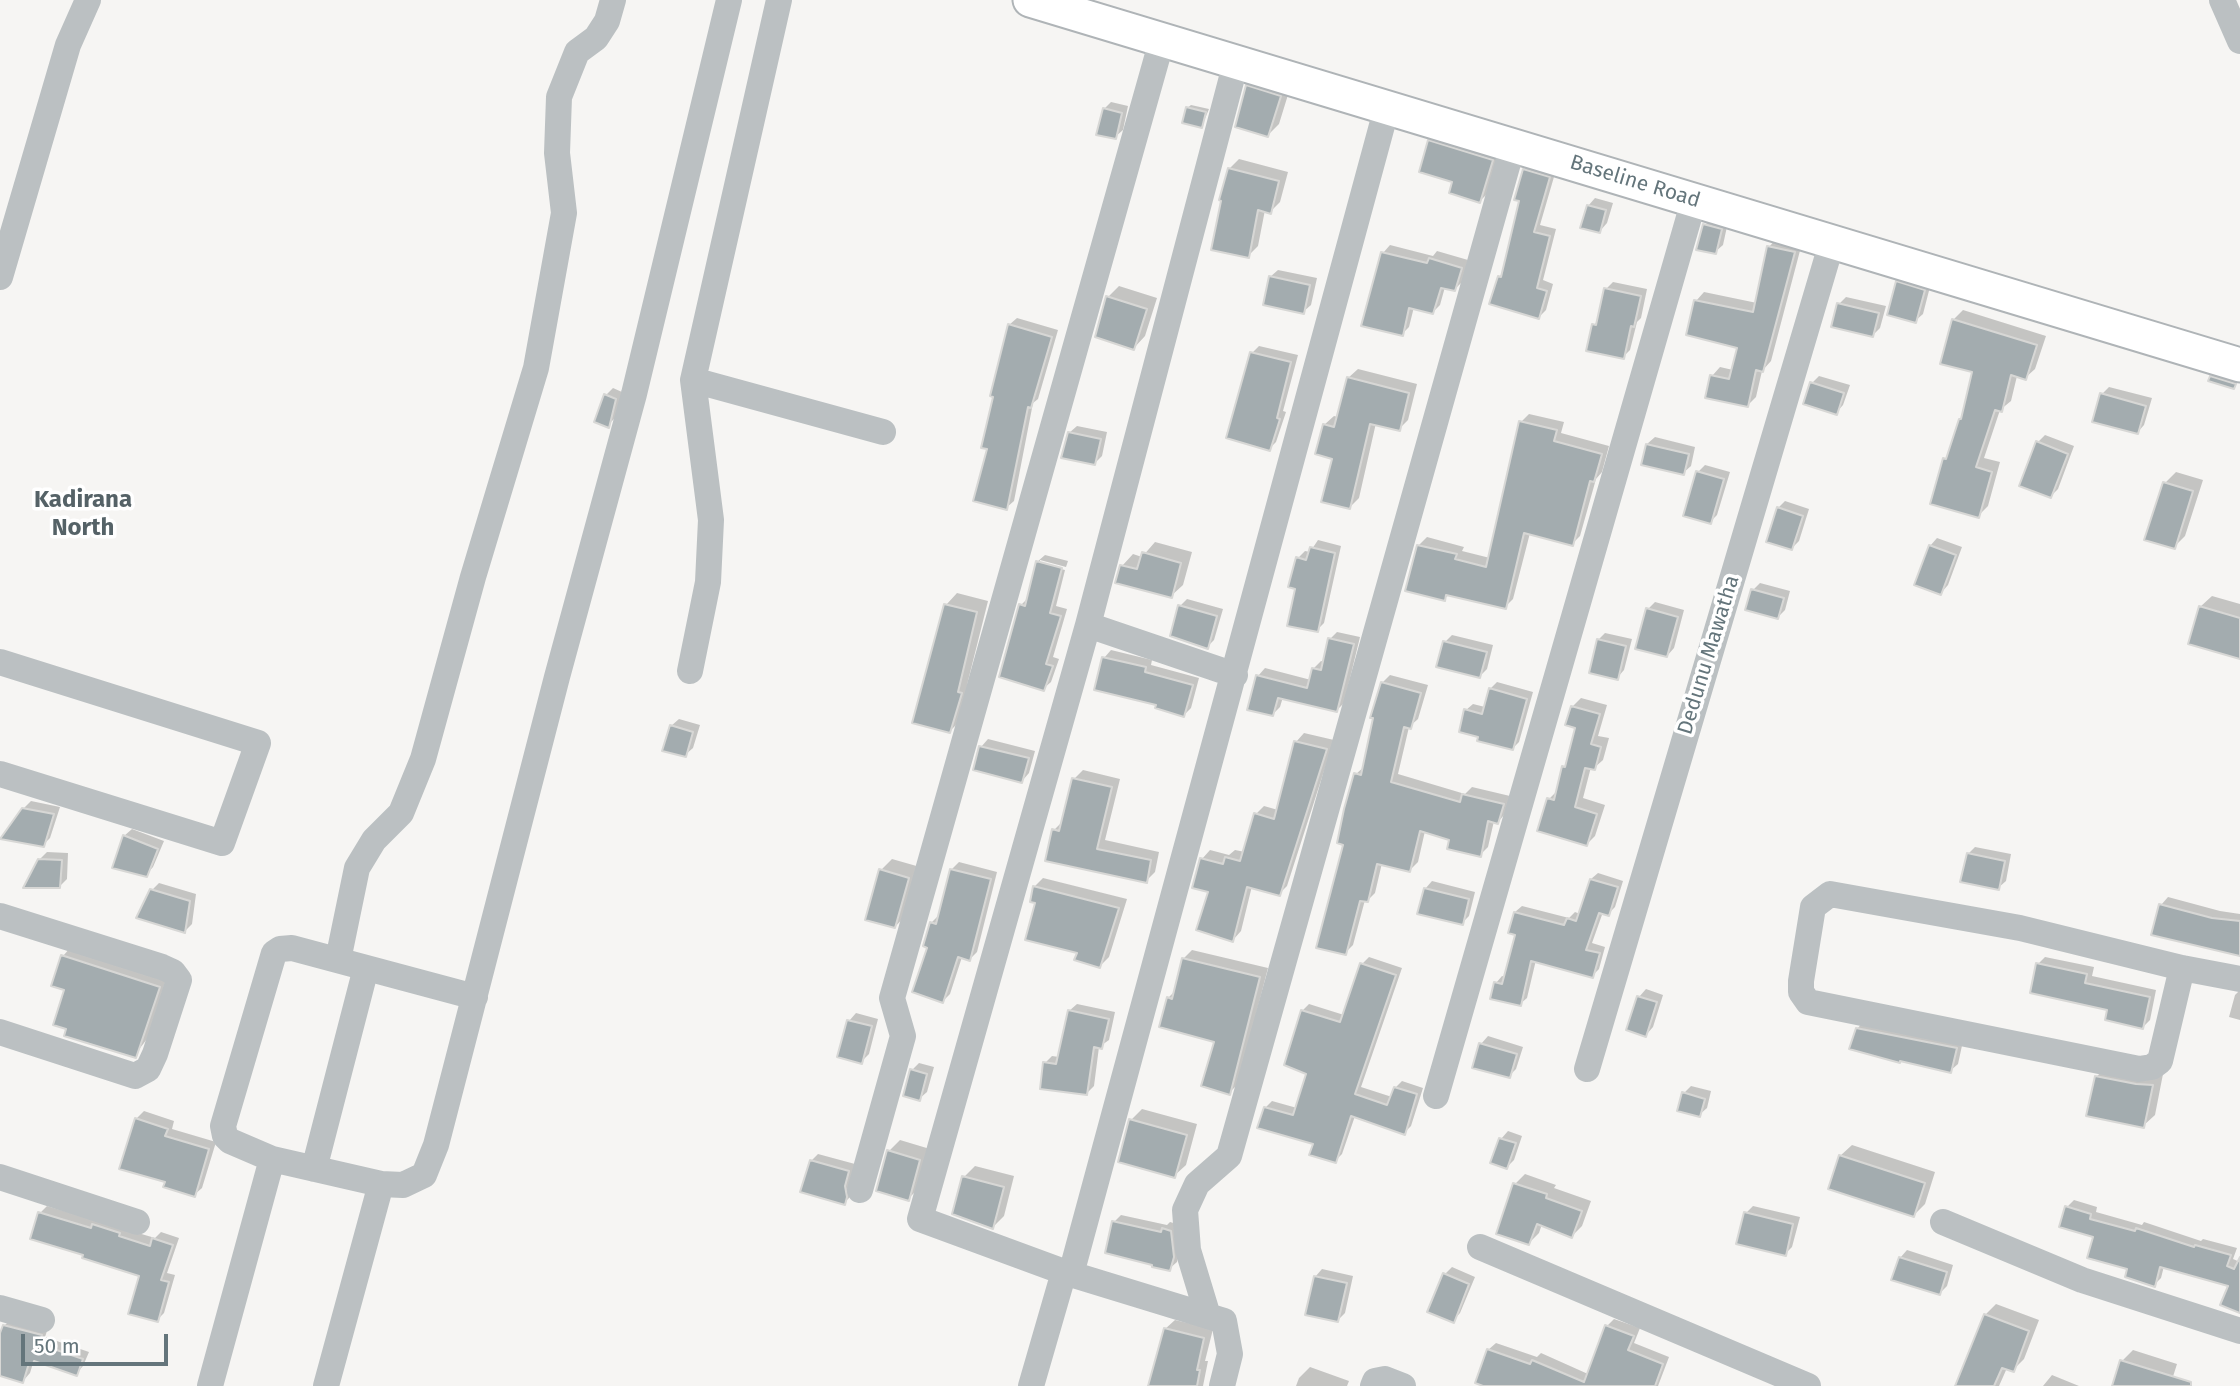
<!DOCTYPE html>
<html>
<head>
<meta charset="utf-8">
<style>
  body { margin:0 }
  #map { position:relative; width:2240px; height:1386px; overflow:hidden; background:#f6f5f3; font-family:"Fira Sans",sans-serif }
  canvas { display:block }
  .scale { position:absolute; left:21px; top:1334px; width:147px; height:32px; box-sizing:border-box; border:4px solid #64757b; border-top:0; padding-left:9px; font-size:21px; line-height:24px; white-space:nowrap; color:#64757b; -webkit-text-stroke:5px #fff; paint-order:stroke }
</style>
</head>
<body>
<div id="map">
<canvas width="2240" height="1386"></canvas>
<div class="scale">50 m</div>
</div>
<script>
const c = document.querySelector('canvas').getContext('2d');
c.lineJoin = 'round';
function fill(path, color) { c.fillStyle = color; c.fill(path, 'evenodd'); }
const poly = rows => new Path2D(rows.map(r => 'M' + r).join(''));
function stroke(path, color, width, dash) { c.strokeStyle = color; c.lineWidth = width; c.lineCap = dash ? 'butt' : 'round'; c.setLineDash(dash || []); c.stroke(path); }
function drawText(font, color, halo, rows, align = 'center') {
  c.font = font + ' "Fira Sans",sans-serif'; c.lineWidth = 7; c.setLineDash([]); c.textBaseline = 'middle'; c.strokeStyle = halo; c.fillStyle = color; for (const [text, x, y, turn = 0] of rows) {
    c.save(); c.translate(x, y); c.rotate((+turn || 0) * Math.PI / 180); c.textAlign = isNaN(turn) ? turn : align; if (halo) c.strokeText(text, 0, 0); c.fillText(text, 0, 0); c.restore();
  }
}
fill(poly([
  [1259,75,1291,85,1279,124,1268,135,1248,86],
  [1111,102,1128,106,1123,130,1115,137,1104,109],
  [1191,105,1209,109,1202,126,1187,108],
  [1439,131,1501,150,1490,191,1480,201,1455,181,1430,141],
  [1239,159,1288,172,1280,202,1270,212,1265,210,1258,246,1248,256,1229,169],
  [1531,163,1556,170,1540,225,1556,229,1543,280,1553,284,1546,310,1539,317,1499,277,1503,273,1521,200,1524,170],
  [1595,198,1613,203,1607,223,1600,231,1588,206],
  [1712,218,1728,222,1723,245,1715,252,1705,225],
  [1777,238,1802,243,1771,361,1762,371,1756,397,1748,405,1712,376,1720,367,1733,370,1739,346,1696,301,1704,292,1757,303,1769,247],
  [1390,245,1433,256,1437,251,1468,260,1462,282,1455,289,1445,287,1440,305,1433,312,1414,307,1409,327,1402,334,1383,253],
  [1278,270,1317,278,1311,305,1303,312,1270,277],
  [1905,275,1931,283,1923,314,1915,321,1898,282],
  [1613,282,1647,289,1641,318,1637,322,1630,350,1623,357,1594,325,1599,320,1606,289],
  [1119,286,1157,298,1145,336,1134,348,1108,297],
  [1846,297,1886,306,1880,328,1873,335,1839,304],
  [1963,310,2046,336,2035,369,2025,378,2017,376,2011,401,2000,410,1984,458,2000,462,1988,506,1978,516,1945,459,1950,454,1964,416,1974,371,1953,320],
  [1017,318,1058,330,1038,399,1033,403,1014,501,1006,508,1009,325],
  [1259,346,1298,355,1283,411,1286,412,1276,442,1269,449,1252,353],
  [1358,369,1417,384,1408,420,1399,429,1376,423,1359,498,1350,507,1324,425,1334,416,1338,417,1348,378],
  [2215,374,2238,381,2237,383,2234,387,2212,377],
  [1819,376,1850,385,1843,405,1836,413,1812,383],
  [2109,387,2152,398,2144,425,2137,433,2102,394],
  [613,388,622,392,615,418,608,425,606,395],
  [1529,414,1564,422,1561,433,1609,446,1602,472,1596,479,1580,536,1572,544,1530,533,1513,599,1505,607,1450,594,1444,599,1419,545,1427,537,1464,547,1462,551,1490,558,1521,422],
  [1077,426,1107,432,1102,456,1094,464,1069,433],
  [2045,435,2074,446,2058,489,2051,496,2038,442],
  [1655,437,1695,447,1691,466,1683,473,1647,444],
  [1705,465,1730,472,1717,515,1710,522,1698,472],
  [2176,472,2203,480,2185,536,2174,547,2165,483],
  [1785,501,1809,509,1799,541,1792,548,1778,508],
  [1937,538,1962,547,1948,585,1941,593,1930,546],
  [1318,540,1341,546,1324,623,1317,630,1297,588,1298,558,1305,551,1310,552],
  [1155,542,1192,552,1183,585,1171,596,1122,566,1133,554,1142,557],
  [1045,555,1068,561,1066,567,1040,560,1040,564,1065,570,1056,606,1067,609,1053,657,1059,659,1051,682,1043,689,1021,605,1029,597,1037,562],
  [1760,583,1790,591,1785,610,1778,617,1753,590],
  [957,593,988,601,968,681,961,720,950,731,946,605],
  [2212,596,2240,604,2240,657,2200,607],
  [1187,599,1223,609,1214,640,1207,647,1180,606],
  [1655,602,1684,610,1674,648,1667,656,1648,609],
  [1337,632,1360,637,1344,703,1337,710,1283,697,1280,707,1273,714,1258,676,1265,668,1311,680,1314,668,1321,661,1325,662,1330,639],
  [1605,633,1632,639,1624,670,1617,678,1598,640],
  [1452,635,1493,645,1487,669,1480,676,1445,642],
  [1111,650,1152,660,1151,665,1199,678,1191,708,1184,715,1158,703,1104,658],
  [1390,675,1428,685,1418,719,1409,727,1398,774,1465,794,1472,787,1510,796,1505,814,1498,822,1494,821,1488,847,1480,855,1451,838,1425,831,1418,862,1410,870,1382,863,1375,893,1367,901,1365,900,1353,945,1345,953,1345,843,1356,774,1365,766,1382,683],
  [1497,682,1533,692,1519,742,1513,748,1480,735,1466,710,1473,704,1485,707,1490,689],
  [1581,698,1607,705,1598,736,1609,738,1603,760,1594,768,1591,767,1583,798,1605,805,1595,836,1587,844,1549,799,1558,790,1564,767,1567,764,1577,727,1573,706],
  [679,719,700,725,693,748,685,755,671,726],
  [1304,733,1334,740,1287,886,1279,894,1252,886,1241,931,1233,940,1211,891,1202,859,1210,850,1229,855,1235,850,1245,852,1256,814,1264,806,1278,810,1296,742],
  [988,739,1035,751,1029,773,1022,781,981,747],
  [1083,770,1120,779,1105,840,1159,852,1155,872,1146,881,1054,830,1064,820,1074,779],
  [31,801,60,807,50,838,43,845,23,809],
  [132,829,164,841,153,867,146,875,124,836],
  [1975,847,2011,854,2006,881,1998,888,1968,854],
  [47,852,68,853,67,879,59,887,39,860],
  [892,859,920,867,906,915,895,927,881,870],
  [959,862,997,872,977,952,970,959,962,957,950,994,943,1001,929,947,931,923,939,915,951,870],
  [1598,873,1623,881,1615,907,1608,914,1603,912,1592,943,1605,947,1599,969,1592,976,1536,960,1527,998,1520,1004,1496,983,1502,976,1506,977,1518,934,1515,912,1522,906,1569,918,1575,912,1580,914,1591,879],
  [1043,878,1127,899,1109,957,1100,966,1079,952,1037,902,1034,887],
  [1432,881,1475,892,1469,916,1462,923,1425,889],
  [159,883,196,894,192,924,185,931,152,890],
  [2168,897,2220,911,2240,914,2240,953,2161,905],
  [70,948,166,980,147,1039,134,1056,68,1028,63,956],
  [1192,950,1268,968,1238,1084,1229,1093,1217,1040,1168,998,1176,990,1183,959],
  [1369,957,1402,968,1361,1087,1392,1097,1395,1088,1402,1081,1423,1088,1411,1126,1404,1133,1355,1116,1342,1154,1335,1161,1315,1142,1265,1108,1272,1101,1297,1108,1309,1073,1302,1011,1309,1004,1344,1015,1362,964],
  [2045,957,2094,967,2092,976,2156,990,2150,1020,2143,1027,2109,1008,2038,964],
  [1646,989,1663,995,1653,1027,1646,1035,1639,997],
  [2240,990,2240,1020,2229,1017,2235,995],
  [1077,1004,1115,1012,1109,1040,1099,1047,1094,1086,1087,1093,1045,1063,1052,1056,1059,1057,1069,1011],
  [856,1013,878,1019,869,1054,861,1062,849,1021],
  [1864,1021,1963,1041,1958,1064,1950,1071,1857,1029],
  [1488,1036,1523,1047,1516,1069,1509,1076,1481,1044],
  [919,1063,934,1067,927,1092,919,1099,912,1070],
  [2108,1066,2163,1074,2155,1115,2143,1126,2096,1077],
  [1691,1086,1711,1091,1707,1108,1699,1115,1684,1093],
  [1142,1109,1197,1124,1186,1165,1174,1176,1131,1120],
  [144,1111,174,1121,172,1129,216,1142,202,1188,194,1195,167,1180,136,1119],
  [1508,1131,1522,1136,1514,1160,1507,1167,1501,1139],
  [900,1140,930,1149,920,1187,908,1199,889,1151],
  [1852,1145,1935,1172,1925,1204,1914,1215,1840,1156],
  [818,1154,855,1164,851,1196,844,1203,811,1161],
  [975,1166,1014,1176,1004,1216,993,1227,964,1177],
  [1525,1174,1556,1185,1554,1188,1591,1201,1582,1226,1572,1236,1542,1224,1539,1233,1529,1243,1515,1184],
  [2074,1200,2097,1207,2096,1212,2142,1225,2144,1222,2201,1241,2203,1239,2237,1248,2233,1259,2240,1262,2240,1311,2230,1284,2164,1266,2161,1278,2154,1285,2130,1268,2067,1207],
  [47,1206,155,1238,161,1232,179,1238,167,1273,175,1275,164,1313,157,1320,141,1275,40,1213],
  [1753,1206,1800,1217,1792,1247,1785,1254,1746,1213],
  [1121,1215,1167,1225,1170,1222,1177,1224,1180,1248,1177,1262,1169,1269,1114,1222],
  [1907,1250,1953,1265,1947,1286,1940,1293,1900,1258],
  [1452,1267,1475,1277,1460,1313,1453,1321,1445,1274],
  [1322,1269,1353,1276,1345,1313,1338,1320,1315,1277],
  [1996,1304,2039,1320,2024,1359,2013,1370,2007,1368,1999,1386,1956,1386,1985,1315],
  [11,1319,48,1328,45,1337,89,1352,83,1366,76,1374,34,1360,30,1373,23,1381,0,1374,0,1338,4,1326],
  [1614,1319,1640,1328,1634,1343,1669,1357,1658,1386,1489,1386,1488,1350,1496,1343,1537,1357,1541,1353,1588,1374,1607,1326],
  [1175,1320,1213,1329,1205,1361,1208,1361,1203,1386,1150,1386,1165,1329],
  [2133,1350,2177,1364,2170,1386,2114,1386,2122,1361],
  [1310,1367,1349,1381,1347,1386,1296,1386,1299,1378],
  [2052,1375,2079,1386,2043,1386]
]), '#0003');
const building = poly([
  [1246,85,1281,96,1268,137,1235,127,1246,85],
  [1186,107,1206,112,1202,128,1182,123,1186,107],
  [1103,108,1122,113,1116,139,1096,135,1103,108],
  [1428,140,1493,160,1480,203,1449,193,1452,182,1419,172,1428,140],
  [1228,168,1279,181,1271,214,1258,210,1249,258,1211,250,1221,201,1219,200,1228,168],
  [1523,169,1550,177,1534,232,1550,236,1537,288,1547,291,1539,319,1489,304,1498,276,1501,277,1519,201,1514,200,1523,169],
  [1587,205,1606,210,1600,233,1580,228,1587,205],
  [1703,224,1722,229,1716,254,1696,250,1703,224],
  [1767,246,1795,252,1763,372,1756,370,1748,407,1705,398,1710,375,1729,379,1737,348,1686,335,1694,300,1753,312,1767,246],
  [1381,252,1427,263,1429,258,1462,268,1455,291,1441,288,1433,314,1409,308,1403,336,1361,326,1381,252],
  [1269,276,1310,285,1304,314,1263,305,1269,276],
  [1896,281,1925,290,1916,323,1887,315,1896,281],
  [1604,288,1641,296,1634,327,1631,326,1624,359,1586,351,1592,324,1596,325,1604,288],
  [1106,296,1147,309,1134,350,1095,337,1106,296],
  [1837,303,1879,313,1873,337,1831,327,1837,303],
  [1952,319,2037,345,2026,380,2011,375,2002,412,1995,410,1976,467,1992,472,1979,518,1930,504,1943,458,1946,459,1959,419,1961,419,1972,372,1940,364,1952,319],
  [1008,324,1052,337,1031,408,1028,407,1007,510,973,501,987,449,981,448,993,397,990,396,1008,324],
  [1250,352,1291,362,1277,418,1280,419,1270,451,1226,438,1250,352],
  [2210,376,2236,384,2234,389,2208,381,2210,376],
  [1347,377,1409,393,1400,431,1370,424,1350,509,1321,502,1332,459,1315,454,1323,424,1334,427,1347,377],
  [1810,382,1844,393,1837,415,1803,404,1810,382],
  [2100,393,2146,406,2138,434,2092,422,2100,393],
  [604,394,616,399,609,428,594,422,604,394],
  [1519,421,1557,430,1554,441,1602,454,1594,482,1590,481,1573,546,1524,533,1506,609,1446,595,1445,601,1405,591,1417,545,1457,554,1455,559,1486,567,1519,421],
  [1068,432,1101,439,1095,465,1061,458,1068,432],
  [2036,441,2068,454,2051,498,2019,486,2036,441],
  [1646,444,1689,454,1684,475,1641,465,1646,444],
  [1696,471,1724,479,1711,524,1683,516,1696,471],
  [2163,482,2193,491,2175,549,2144,540,2163,482],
  [1777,507,1803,516,1792,550,1766,542,1777,507],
  [1929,545,1956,555,1941,595,1914,585,1929,545],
  [1310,547,1335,553,1318,632,1287,626,1295,589,1288,587,1296,557,1306,560,1310,547],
  [1142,552,1181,563,1172,598,1115,583,1120,565,1137,569,1142,552],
  [1036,561,1062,568,1050,613,1061,616,1046,664,1053,666,1044,691,999,677,1019,604,1025,606,1036,561],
  [1751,589,1784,598,1778,619,1745,610,1751,589],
  [944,604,977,612,958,692,962,693,950,733,912,723,944,604],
  [1178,605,1217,616,1208,649,1170,636,1178,605],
  [2199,606,2240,618,2240,659,2188,644,2199,606],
  [1646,608,1678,617,1667,657,1635,649,1646,608],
  [1328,638,1354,644,1337,712,1278,698,1273,716,1247,710,1256,675,1307,688,1312,668,1321,670,1328,638],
  [1597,639,1626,646,1618,680,1589,673,1597,639],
  [1443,641,1487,652,1480,678,1436,667,1443,641],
  [1102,657,1146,667,1145,672,1193,685,1184,717,1155,708,1156,705,1094,690,1102,657],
  [1381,682,1421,693,1411,729,1404,727,1391,782,1460,802,1462,794,1504,804,1498,824,1488,821,1481,857,1447,849,1449,840,1420,831,1410,872,1377,864,1368,902,1360,901,1346,955,1316,948,1343,845,1337,843,1344,809,1354,773,1361,775,1373,718,1370,718,1381,682],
  [1489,688,1527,699,1513,750,1477,741,1478,737,1459,732,1464,709,1482,714,1489,688],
  [1571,706,1600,714,1591,744,1601,747,1595,770,1585,768,1575,807,1597,814,1587,846,1537,831,1547,798,1554,800,1562,766,1565,767,1575,728,1565,725,1571,706],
  [670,725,693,732,686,757,662,751,670,725],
  [1294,741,1327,749,1280,896,1247,887,1233,942,1196,930,1208,892,1192,888,1200,858,1223,864,1225,857,1240,861,1254,813,1274,819,1294,741],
  [979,746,1029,758,1022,783,973,770,979,746],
  [1072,778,1112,787,1097,849,1151,860,1147,883,1045,861,1052,829,1059,831,1072,778],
  [22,808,54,814,44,847,0,839,22,808],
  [123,835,158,849,147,877,112,868,123,835],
  [1967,853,2005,861,1999,890,1960,882,1967,853],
  [38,859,62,860,60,888,23,888,38,859],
  [879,869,909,878,895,928,865,920,879,869],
  [950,869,991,879,970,961,958,957,943,1003,912,992,927,948,923,946,930,922,936,924,950,869],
  [1590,879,1618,887,1609,916,1599,913,1586,950,1600,953,1593,978,1531,961,1521,1006,1490,999,1494,982,1502,984,1515,935,1508,933,1514,912,1564,925,1567,918,1576,921,1590,879],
  [1033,886,1119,908,1100,968,1074,960,1077,953,1025,940,1035,903,1030,902,1033,886],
  [1424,888,1469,899,1463,925,1417,914,1424,888],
  [150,889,190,901,185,933,136,918,150,889],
  [2159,904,2212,918,2240,921,2240,956,2151,935,2159,904],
  [61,955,160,987,136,1058,64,1036,66,1029,53,1025,64,990,51,986,61,955],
  [1182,958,1260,977,1230,1095,1201,1086,1214,1042,1159,1027,1167,997,1172,999,1182,958],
  [1360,963,1396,975,1355,1094,1387,1105,1394,1087,1417,1094,1405,1135,1351,1116,1336,1163,1309,1155,1313,1144,1257,1128,1264,1107,1293,1115,1306,1074,1284,1065,1301,1010,1340,1022,1360,963],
  [2036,963,2087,974,2085,983,2150,997,2143,1029,2105,1020,2107,1010,2030,993,2036,963],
  [1637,996,1657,1002,1646,1037,1626,1030,1637,996],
  [1068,1010,1109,1019,1102,1049,1094,1047,1087,1095,1040,1089,1043,1062,1056,1064,1068,1010],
  [847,1020,872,1026,862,1064,837,1057,847,1020],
  [1856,1028,1957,1048,1951,1073,1900,1061,1900,1063,1849,1049,1856,1028],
  [1479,1043,1517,1054,1510,1078,1472,1068,1479,1043],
  [910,1069,927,1074,920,1101,903,1096,910,1069],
  [2095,1076,2136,1084,2153,1085,2144,1128,2086,1116,2095,1076],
  [1682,1092,1705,1099,1700,1117,1677,1111,1682,1092],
  [135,1118,168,1129,165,1136,209,1149,195,1197,163,1187,165,1182,119,1169,135,1118],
  [1129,1119,1187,1135,1175,1178,1118,1162,1129,1119],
  [1499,1138,1516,1143,1507,1169,1490,1163,1499,1138],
  [887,1150,920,1160,909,1201,876,1191,887,1150],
  [1839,1155,1925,1183,1914,1217,1828,1189,1839,1155],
  [810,1160,849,1171,845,1186,847,1197,845,1205,800,1192,810,1160],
  [962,1176,1004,1187,993,1229,952,1214,962,1176],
  [1513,1183,1547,1194,1546,1198,1582,1211,1572,1238,1537,1224,1529,1245,1496,1234,1513,1183],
  [2065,1206,2091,1214,2090,1219,2135,1231,2136,1228,2194,1247,2195,1245,2231,1255,2227,1266,2234,1269,2240,1257,2240,1313,2220,1305,2228,1286,2160,1267,2155,1287,2125,1277,2127,1269,2087,1258,2093,1237,2059,1227,2065,1206],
  [38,1212,91,1228,92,1224,120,1233,119,1236,150,1246,152,1238,173,1245,161,1280,169,1282,158,1322,128,1314,139,1276,82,1258,83,1255,30,1239,38,1212],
  [1744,1212,1793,1224,1786,1256,1736,1244,1744,1212],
  [1112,1221,1161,1232,1162,1228,1171,1231,1174,1257,1170,1271,1152,1267,1152,1265,1105,1253,1112,1221],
  [1899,1257,1947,1272,1940,1295,1891,1280,1899,1257],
  [1443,1273,1469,1284,1454,1323,1427,1312,1443,1273],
  [1314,1276,1347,1283,1338,1322,1305,1315,1314,1276],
  [1984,1314,2029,1331,2014,1372,2002,1368,1994,1386,1955,1386,1984,1314],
  [3,1325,42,1335,39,1344,83,1359,77,1376,34,1361,33,1364,29,1363,23,1383,0,1376,0,1333,3,1325],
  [1605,1325,1634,1336,1628,1350,1663,1364,1655,1386,1483,1386,1475,1383,1487,1349,1530,1364,1532,1360,1584,1382,1605,1325],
  [1164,1328,1204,1338,1197,1370,1200,1370,1197,1386,1148,1386,1164,1328],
  [2120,1360,2191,1382,2191,1386,2112,1386,2120,1360]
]);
fill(building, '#a3acaf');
stroke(building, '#d7d7d5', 2);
const major = poly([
  [1030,0,2240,365]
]);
stroke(major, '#afb4b7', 37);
stroke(poly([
  [2222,0,2240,41],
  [0,277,68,45,88,0],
  [693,380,883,432],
  [1088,625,1235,675],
  [0,662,258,743,222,843,0,774],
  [690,671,708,582,711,520,693,380,779,0],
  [0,916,162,967,173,972,179,980,155,1054,148,1069,135,1076,0,1032],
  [338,960,357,868,374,840,401,813,423,759,473,577,536,368,564,213,557,153,559,97,577,52,596,38,607,21,613,0],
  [2182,968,2160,1061,2152,1067,2139,1069,1808,1002,1801,992,1801,981,1813,907,1830,894,2020,928,2182,968,2240,979],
  [1587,1069,1832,242],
  [1436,1096,1694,200],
  [272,1159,230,1141,225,1136,223,1126,274,953,280,949,292,948,475,997],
  [314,1169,366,968],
  [0,1177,137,1222],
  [860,1190,903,1036,892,998,1162,40],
  [1943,1222,2082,1280,2240,1331],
  [1480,1247,1808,1386],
  [1071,1274,1387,107],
  [0,1308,42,1320],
  [1208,1316,1188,1250,1185,1210,1197,1184,1229,1156,1513,145],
  [210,1386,272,1159,381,1184,403,1185,424,1175,436,1145,557,677,634,394,729,0],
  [326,1386,381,1184],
  [1031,1386,1064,1272],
  [1222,1386,1230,1354,1224,1321,1064,1272,920,1219,1088,625,1236,62],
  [1373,1386,1375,1381,1385,1379,1403,1386]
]), '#bbc0c2', 26);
stroke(major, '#fff', 33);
drawText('21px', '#64757b', '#fff', [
  ["Baseline Road",1635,182,17],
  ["Dedunu Mawatha",1709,655,-73]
]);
drawText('bold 24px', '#556267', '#fff', [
  ["Kadirana",83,500],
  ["North",83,528]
]);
</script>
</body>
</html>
